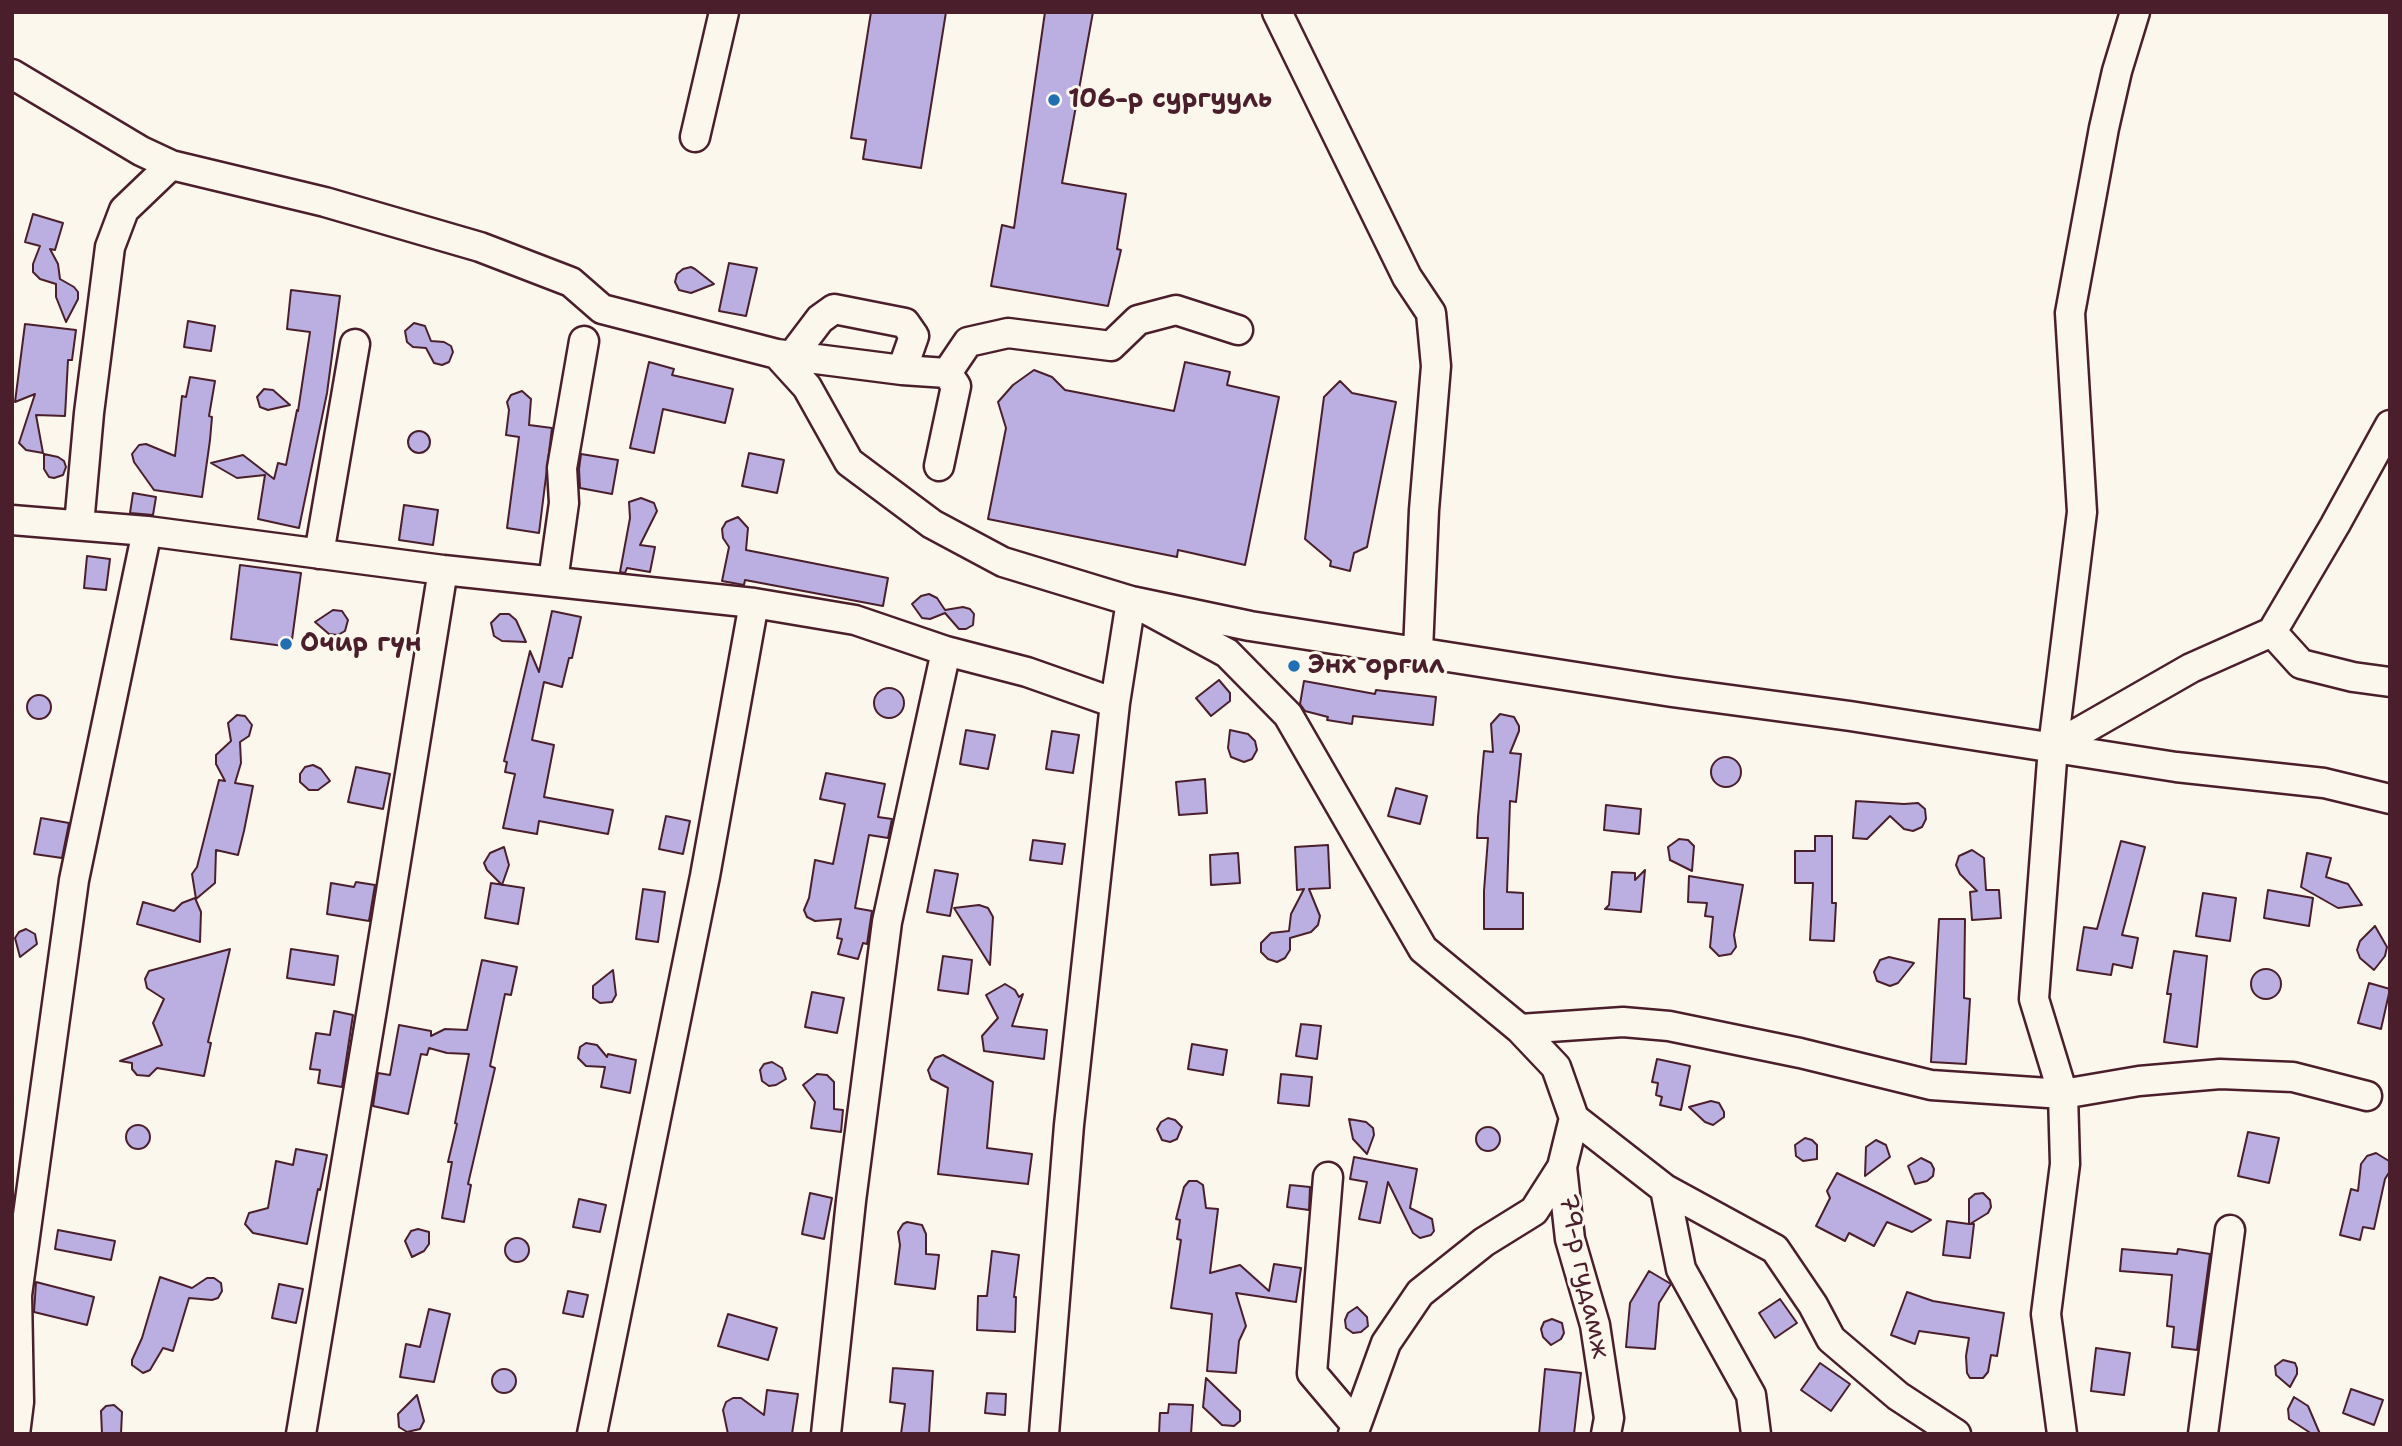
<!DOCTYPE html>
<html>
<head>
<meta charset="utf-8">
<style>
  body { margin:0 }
  #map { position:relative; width:2402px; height:1446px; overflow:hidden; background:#fbf7ec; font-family:"Shantell Sans",sans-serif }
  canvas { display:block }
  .frame { position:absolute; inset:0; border:14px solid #4a1f2b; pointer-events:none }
</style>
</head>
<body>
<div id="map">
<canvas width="2402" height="1446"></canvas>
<div class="frame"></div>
</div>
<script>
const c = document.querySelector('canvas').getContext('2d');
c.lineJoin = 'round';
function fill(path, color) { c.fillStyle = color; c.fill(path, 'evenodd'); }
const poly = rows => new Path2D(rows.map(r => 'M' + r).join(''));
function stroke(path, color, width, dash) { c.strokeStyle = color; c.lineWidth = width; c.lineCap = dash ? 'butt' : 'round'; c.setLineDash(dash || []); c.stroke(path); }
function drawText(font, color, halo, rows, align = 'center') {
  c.font = font + ' "Shantell Sans",sans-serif'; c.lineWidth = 6; c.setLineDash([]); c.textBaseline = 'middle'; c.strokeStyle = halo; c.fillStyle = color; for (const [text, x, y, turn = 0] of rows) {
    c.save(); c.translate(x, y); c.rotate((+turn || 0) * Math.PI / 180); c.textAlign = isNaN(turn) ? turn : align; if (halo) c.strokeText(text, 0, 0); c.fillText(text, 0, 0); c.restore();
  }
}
const building = poly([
  [871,12,946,12,921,168,863,159,866,140,851,138,871,12],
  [1045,12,1093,12,1062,183,1126,194,1117,249,1121,250,1108,306,991,286,1002,225,1014,228,1045,12],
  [33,214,63,223,55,250,50,249,58,264,60,279,74,287,78,292,78,299,66,322,56,297,56,284,40,279,33,272,33,264,40,246,25,242,33,214],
  [729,263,757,268,746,316,719,311,729,263],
  [691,267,695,269,714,284,691,293,679,290,675,282,677,274,683,269,691,267],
  [291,290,340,296,327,393,299,528,258,519,265,475,237,478,211,463,243,455,274,479,278,463,286,465,297,410,298,411,310,332,287,329,291,290],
  [188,321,215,326,211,351,184,347,188,321],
  [414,323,425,326,431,341,444,342,451,346,453,352,449,362,442,365,434,363,426,348,413,347,407,342,405,331,414,323],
  [25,324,76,330,72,360,68,360,65,416,36,415,43,453,26,450,19,443,35,394,15,402,25,324],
  [649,362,674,369,672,375,733,389,725,423,663,409,654,453,630,448,649,362],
  [1185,362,1230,372,1227,385,1279,397,1245,565,1178,550,1177,557,988,519,1006,428,998,402,1013,385,1034,370,1052,377,1065,390,1174,411,1185,362],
  [190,377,215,381,209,416,212,417,210,440,202,497,154,490,134,462,132,454,139,445,146,444,175,456,182,396,186,397,190,377],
  [1340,381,1352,393,1396,402,1367,547,1354,553,1350,571,1330,566,1331,561,1305,539,1324,397,1340,381],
  [264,389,273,390,290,405,268,410,260,407,257,397,264,389],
  [522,391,531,399,529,425,552,428,539,533,507,528,519,437,506,435,509,410,507,402,511,395,522,391],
  '408 442a11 11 0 1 1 22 0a11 11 0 1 1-22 0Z',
  [749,453,784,460,777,493,742,486,749,453],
  [44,454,58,457,64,461,66,467,63,475,54,478,49,477,44,469,44,454],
  [581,454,618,460,612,494,580,488,579,469,581,454],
  [133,493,156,497,153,515,130,513,133,493],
  [641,498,654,503,657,511,640,545,655,547,650,572,627,568,625,573,620,572,630,518,629,502,641,498],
  [404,505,438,510,433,545,399,540,404,505],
  [738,517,748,528,746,550,888,578,883,606,745,580,744,585,722,581,729,547,723,538,722,529,726,522,738,517],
  [87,556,110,559,106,590,84,588,87,556],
  [240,565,301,573,291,647,231,639,240,565],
  [929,594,937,598,945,610,963,607,970,609,974,614,973,625,966,629,959,629,945,613,930,619,922,618,912,604,921,596,929,594],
  [333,610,342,611,348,620,345,631,338,635,329,634,315,622,333,610],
  [552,611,581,617,572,658,569,658,562,687,544,682,532,740,554,745,544,797,613,810,608,834,539,821,537,834,503,828,515,774,505,772,507,762,504,761,530,651,539,672,552,611],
  [500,614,509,614,516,620,526,642,502,641,494,636,491,623,500,614],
  [1219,680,1230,693,1230,701,1211,716,1196,698,1219,680],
  [1304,681,1375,694,1376,690,1436,697,1433,725,1353,716,1352,724,1327,720,1328,717,1305,711,1300,704,1304,681],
  '874 703a15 15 0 1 1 30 0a15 15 0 1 1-30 0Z',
  '27 707a12 12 0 1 1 24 0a12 12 0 1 1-24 0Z',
  [1500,714,1514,717,1519,726,1519,731,1510,753,1521,754,1516,802,1510,801,1507,892,1523,893,1523,929,1484,929,1484,891,1488,838,1477,838,1478,817,1484,751,1493,752,1491,724,1500,714],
  [237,715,245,716,252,725,249,736,240,742,241,763,235,783,253,786,244,831,238,855,216,850,215,883,196,899,192,874,197,867,219,780,225,781,216,764,216,755,231,741,228,723,237,715],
  [966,730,995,735,988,769,960,764,966,730],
  [1230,730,1248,734,1255,741,1257,750,1252,759,1244,762,1231,757,1228,748,1230,730],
  [1052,731,1079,735,1073,773,1046,769,1052,731],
  '1711 772a15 15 0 1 1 30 0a15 15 0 1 1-30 0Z',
  [313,765,321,769,330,781,318,790,309,790,300,782,300,774,305,767,313,765],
  [356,767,390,774,383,809,348,802,356,767],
  [826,773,885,784,878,817,892,819,888,838,869,835,855,908,872,911,867,944,863,943,858,959,838,954,842,939,837,938,841,919,815,921,807,917,804,910,809,898,815,860,833,864,845,804,820,799,826,773],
  [1205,779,1207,813,1179,815,1176,782,1205,779],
  [1396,788,1427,796,1420,824,1388,816,1396,788],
  [1856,801,1904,804,1918,803,1925,809,1926,819,1922,827,1913,831,1904,829,1890,816,1867,839,1853,838,1856,801],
  [1606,805,1641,809,1639,834,1604,830,1606,805],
  [666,816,690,821,683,854,659,849,666,816],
  [41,818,69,823,62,858,34,854,41,818],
  [1815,836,1832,836,1832,903,1836,903,1834,941,1810,940,1813,883,1795,883,1795,851,1815,851,1815,836],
  [1679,839,1688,840,1694,846,1692,871,1670,860,1668,847,1679,839],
  [1033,840,1065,844,1062,864,1030,860,1033,840],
  [2121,841,2145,847,2122,935,2138,938,2132,968,2113,964,2111,975,2077,970,2084,927,2097,929,2121,841],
  [1328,845,1330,888,1309,889,1320,916,1318,925,1311,932,1290,938,1290,950,1285,958,1277,962,1268,959,1261,952,1261,943,1271,933,1289,931,1291,914,1304,889,1297,890,1295,847,1328,845],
  [504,847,509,865,502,885,487,870,484,863,490,853,504,847],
  [1972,850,1984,858,1986,890,1999,890,2001,918,1972,920,1970,892,1977,891,1960,874,1956,865,1959,856,1972,850],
  [1238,853,1240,883,1211,885,1210,855,1238,853],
  [2307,853,2331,858,2326,877,2348,884,2362,905,2338,908,2301,887,2307,853],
  [935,870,958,874,950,916,927,912,935,870],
  [1645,870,1641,912,1605,909,1609,905,1612,872,1635,873,1635,880,1645,870],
  [1689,876,1743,885,1734,935,1736,947,1731,954,1719,956,1710,947,1713,917,1705,916,1707,903,1688,902,1689,876],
  [356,882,375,885,369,921,327,914,331,883,354,887,356,882],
  [491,883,524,888,518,924,485,918,491,883],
  [643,889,665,892,658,942,636,939,643,889],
  [2268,890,2313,898,2309,926,2264,918,2268,890],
  [2203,893,2236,898,2230,941,2196,936,2203,893],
  [195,898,201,912,200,942,137,924,143,902,174,911,182,903,195,898],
  [979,905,988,908,993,917,990,965,954,908,979,905],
  [1939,919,1965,919,1964,998,1970,999,1966,1064,1931,1062,1939,919],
  [2375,926,2387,947,2385,956,2374,970,2360,958,2357,950,2360,941,2375,926],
  [26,929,35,934,37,944,20,957,15,938,19,932,26,929],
  [230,949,208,1042,211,1043,204,1076,157,1068,149,1076,137,1075,132,1069,132,1063,120,1061,162,1045,153,1023,164,999,147,988,145,979,149,971,230,949],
  [291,949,338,956,334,985,287,978,291,949],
  [2174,951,2207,956,2197,1047,2164,1042,2171,994,2167,994,2174,951],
  [943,956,972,960,968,994,938,990,943,956],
  [1889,957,1914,963,1898,983,1890,986,1877,981,1874,972,1880,960,1889,957],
  [482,960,517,967,511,995,505,994,490,1066,495,1068,468,1184,471,1185,464,1222,442,1218,452,1162,448,1162,457,1124,455,1123,469,1054,447,1053,429,1048,427,1055,421,1054,408,1114,373,1106,378,1073,390,1075,399,1025,431,1031,431,1036,445,1029,467,1030,482,960],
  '2251 984a15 15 0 1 1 30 0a15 15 0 1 1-30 0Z',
  [613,970,616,995,612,1002,600,1003,593,998,593,986,613,970],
  [2369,983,2390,989,2381,1029,2358,1023,2369,983],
  [1005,984,1015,990,1019,997,1023,994,1012,1026,1047,1030,1044,1059,984,1051,982,1036,998,1018,986,995,1005,984],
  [812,992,844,998,837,1033,805,1027,812,992],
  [334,1011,353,1015,342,1087,318,1083,320,1070,310,1069,316,1033,330,1035,334,1011],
  [1301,1024,1321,1026,1317,1059,1296,1056,1301,1024],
  [586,1043,597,1045,607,1057,608,1054,636,1060,630,1093,601,1087,605,1067,586,1066,578,1058,580,1047,586,1043],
  [1192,1044,1227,1050,1223,1075,1188,1069,1192,1044],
  [943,1055,993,1082,987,1148,1032,1154,1028,1184,938,1174,948,1088,931,1079,928,1070,935,1058,943,1055],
  [1657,1059,1690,1066,1681,1110,1660,1105,1662,1097,1656,1095,1658,1083,1652,1082,1657,1059],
  [772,1062,782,1068,786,1079,776,1085,769,1086,762,1081,760,1070,764,1064,772,1062],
  [817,1074,827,1075,834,1082,834,1109,843,1110,841,1132,811,1128,815,1102,803,1085,817,1074],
  [1281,1074,1312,1077,1309,1106,1278,1103,1281,1074],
  [1711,1101,1719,1103,1724,1112,1724,1117,1713,1125,1705,1122,1689,1107,1711,1101],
  [1168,1118,1175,1120,1182,1127,1177,1139,1170,1142,1162,1140,1157,1129,1161,1122,1168,1118],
  [1349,1119,1366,1122,1373,1128,1374,1135,1367,1154,1353,1139,1349,1119],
  '126 1137a12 12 0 1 1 24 0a12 12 0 1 1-24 0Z',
  '1476 1139a12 12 0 1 1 24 0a12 12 0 1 1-24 0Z',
  [2248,1132,2279,1138,2269,1183,2238,1176,2248,1132],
  [1805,1138,1812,1140,1817,1145,1817,1159,1803,1161,1796,1156,1795,1145,1805,1138],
  [1876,1140,1886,1145,1890,1157,1865,1176,1866,1147,1876,1140],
  [296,1149,327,1155,320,1190,318,1189,307,1244,253,1233,245,1224,249,1213,268,1208,276,1161,293,1165,296,1149],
  [2376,1153,2389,1161,2390,1171,2385,1179,2374,1229,2363,1227,2360,1240,2340,1235,2351,1189,2358,1191,2361,1164,2367,1156,2376,1153],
  [1354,1157,1417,1169,1410,1208,1432,1219,1434,1231,1431,1235,1420,1238,1413,1233,1388,1182,1380,1223,1359,1219,1367,1182,1350,1179,1354,1157],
  [1921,1158,1931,1163,1934,1169,1933,1176,1927,1181,1915,1184,1908,1166,1921,1158],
  [1837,1173,1878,1193,1931,1220,1912,1232,1887,1222,1874,1246,1849,1233,1845,1241,1816,1226,1830,1198,1827,1191,1837,1173],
  [1189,1181,1197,1181,1203,1185,1206,1208,1218,1209,1210,1273,1240,1265,1269,1291,1274,1264,1301,1268,1296,1302,1236,1293,1246,1326,1239,1341,1236,1373,1207,1371,1212,1314,1171,1308,1181,1240,1177,1239,1180,1220,1176,1219,1184,1187,1189,1181],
  [1290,1185,1310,1187,1309,1210,1287,1207,1290,1185],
  [810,1193,832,1198,824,1239,802,1234,810,1193],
  [1983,1193,1990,1200,1991,1207,1988,1213,1970,1224,1974,1224,1970,1258,1943,1255,1947,1221,1969,1224,1969,1199,1975,1194,1983,1193],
  [579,1199,606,1205,600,1232,573,1227,579,1199],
  [907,1222,922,1225,926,1234,926,1254,939,1255,935,1289,895,1284,900,1245,898,1232,903,1224,907,1222],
  [418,1229,429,1232,429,1244,424,1251,412,1257,405,1241,411,1231,418,1229],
  [58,1230,115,1241,111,1260,55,1249,58,1230],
  '505 1250a12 12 0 1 1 24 0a12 12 0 1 1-24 0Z',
  [2122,1249,2177,1254,2178,1249,2210,1254,2197,1350,2172,1347,2174,1327,2167,1326,2172,1275,2120,1271,2122,1249],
  [992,1251,1019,1255,1014,1297,1016,1297,1015,1332,977,1330,978,1296,987,1296,992,1251],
  [1649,1271,1671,1284,1659,1303,1655,1349,1626,1347,1630,1303,1649,1271],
  [160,1277,192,1288,207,1278,214,1278,221,1283,222,1291,218,1298,212,1300,189,1298,173,1351,163,1348,150,1370,143,1373,132,1365,132,1360,142,1338,160,1277],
  [36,1282,94,1297,87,1325,34,1312,36,1282],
  [279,1284,303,1289,296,1323,272,1318,279,1284],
  [568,1291,588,1295,583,1317,563,1313,568,1291],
  [1907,1292,1933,1301,2004,1313,1997,1356,1991,1355,1988,1372,1983,1378,1970,1378,1967,1373,1966,1356,1969,1338,1919,1331,1915,1344,1891,1335,1907,1292],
  [1780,1299,1797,1323,1775,1338,1759,1313,1780,1299],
  [1357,1307,1367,1317,1368,1326,1361,1332,1353,1333,1346,1328,1345,1320,1348,1313,1357,1307],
  [429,1309,450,1314,434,1382,400,1377,406,1344,420,1347,429,1309],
  [728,1314,777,1328,768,1360,718,1346,728,1314],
  [1552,1319,1562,1323,1564,1333,1561,1339,1551,1345,1543,1337,1541,1329,1544,1322,1552,1319],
  [2096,1348,2130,1353,2124,1395,2091,1391,2096,1348],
  [2283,1360,2295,1363,2297,1368,2297,1374,2290,1387,2276,1375,2275,1366,2283,1360],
  [1820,1363,1850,1384,1831,1411,1801,1390,1820,1363],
  [893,1368,933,1371,929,1434,901,1434,905,1404,890,1402,893,1368],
  [1545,1369,1581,1373,1574,1434,1539,1434,1545,1369],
  '492 1381a12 12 0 1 1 24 0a12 12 0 1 1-24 0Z',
  [1206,1378,1240,1411,1240,1421,1234,1426,1222,1425,1203,1407,1206,1378],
  [2351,1389,2383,1400,2374,1425,2343,1413,2351,1389],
  [767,1390,798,1394,792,1434,728,1434,723,1410,726,1402,733,1398,741,1398,764,1415,767,1390],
  [987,1393,1006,1394,1005,1415,985,1413,987,1393],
  [417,1395,424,1421,420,1429,407,1432,399,1427,398,1414,417,1395],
  [2294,1397,2308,1406,2320,1434,2312,1434,2289,1419,2288,1409,2294,1397],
  [1169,1404,1193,1405,1191,1434,1159,1434,1160,1413,1168,1413,1169,1404],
  [114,1405,122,1412,121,1434,102,1434,101,1411,106,1406,114,1405]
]);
fill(building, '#baafe0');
stroke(building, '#4a1f2b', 2);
const minor = poly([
  [1277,12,1407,277,1431,313,1436,366,1424,510,1418,651],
  [12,74,141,151,171,165,325,202,480,247,571,282,602,309,777,354,807,387,849,462,932,524,1003,562,1131,601,1227,653,1288,715,1423,949,1520,1029,1556,1067,1574,1118,1665,1189,1775,1249,1813,1305,1831,1339,1898,1396,1956,1434],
  [695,137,724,12],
  [777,354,902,370,947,373,956,386,939,466],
  [792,356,820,319,834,309,905,323,914,336,902,370],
  [947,373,968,342,1008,333,1111,346,1138,320,1176,310,1238,330],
  [12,520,147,531,443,570,754,603,855,620,946,651,1027,672,1115,703],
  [79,525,89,413,110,247,124,210,171,165],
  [319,554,355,344],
  [553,581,564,503,562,468,584,341],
  [2272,632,2301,664,2353,677,2390,682],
  [2053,747,2191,668,2272,632,2335,525,2390,425],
  [1520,1029,1623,1022,1669,1026,1800,1053,1931,1085,2063,1094,2139,1081,2220,1074,2293,1077,2367,1096],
  [1574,1118,1562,1167,1570,1239,1595,1325,1609,1418,1606,1434],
  [1328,1177,1312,1373,1356,1425],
  [1665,1189,1681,1269,1751,1395,1756,1434],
  [15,1434,19,1402,17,1295,74,880,147,531],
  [301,1434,373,1003,443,570],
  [592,1434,705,876,754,603],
  [826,1434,851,1201,887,922,946,651],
  [1044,1434,1069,1125,1115,703,1131,601,1250,626,1672,692,1850,716,2176,767,2324,783,2390,799],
  [1353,1434,1386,1343,1420,1293,1484,1242,1534,1211,1562,1167],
  [2062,1434,2046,1314,2065,1164,2063,1094,2034,999,2053,747,2082,512,2070,313,2104,128,2117,71,2135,12],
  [2203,1434,2230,1230]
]);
stroke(minor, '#4a1f2b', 33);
stroke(minor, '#fbf7ec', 28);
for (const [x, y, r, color] of [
  [1054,100,7,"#1f6fb2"],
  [286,644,7,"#1f6fb2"],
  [1294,666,7,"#1f6fb2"]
]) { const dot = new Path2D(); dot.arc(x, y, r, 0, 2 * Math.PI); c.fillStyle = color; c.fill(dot); stroke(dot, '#fbf7ec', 2.5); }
drawText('bold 26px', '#4a1f2b', '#fbf7ec', [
  ["106-р сургууль",1068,100],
  ["Очир гүн",300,644],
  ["Энх оргил",1308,666]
], 'left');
drawText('26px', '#4a1f2b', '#fbf7ec', [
  ["79-р гудамж",1583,1276,78]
]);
</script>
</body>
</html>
